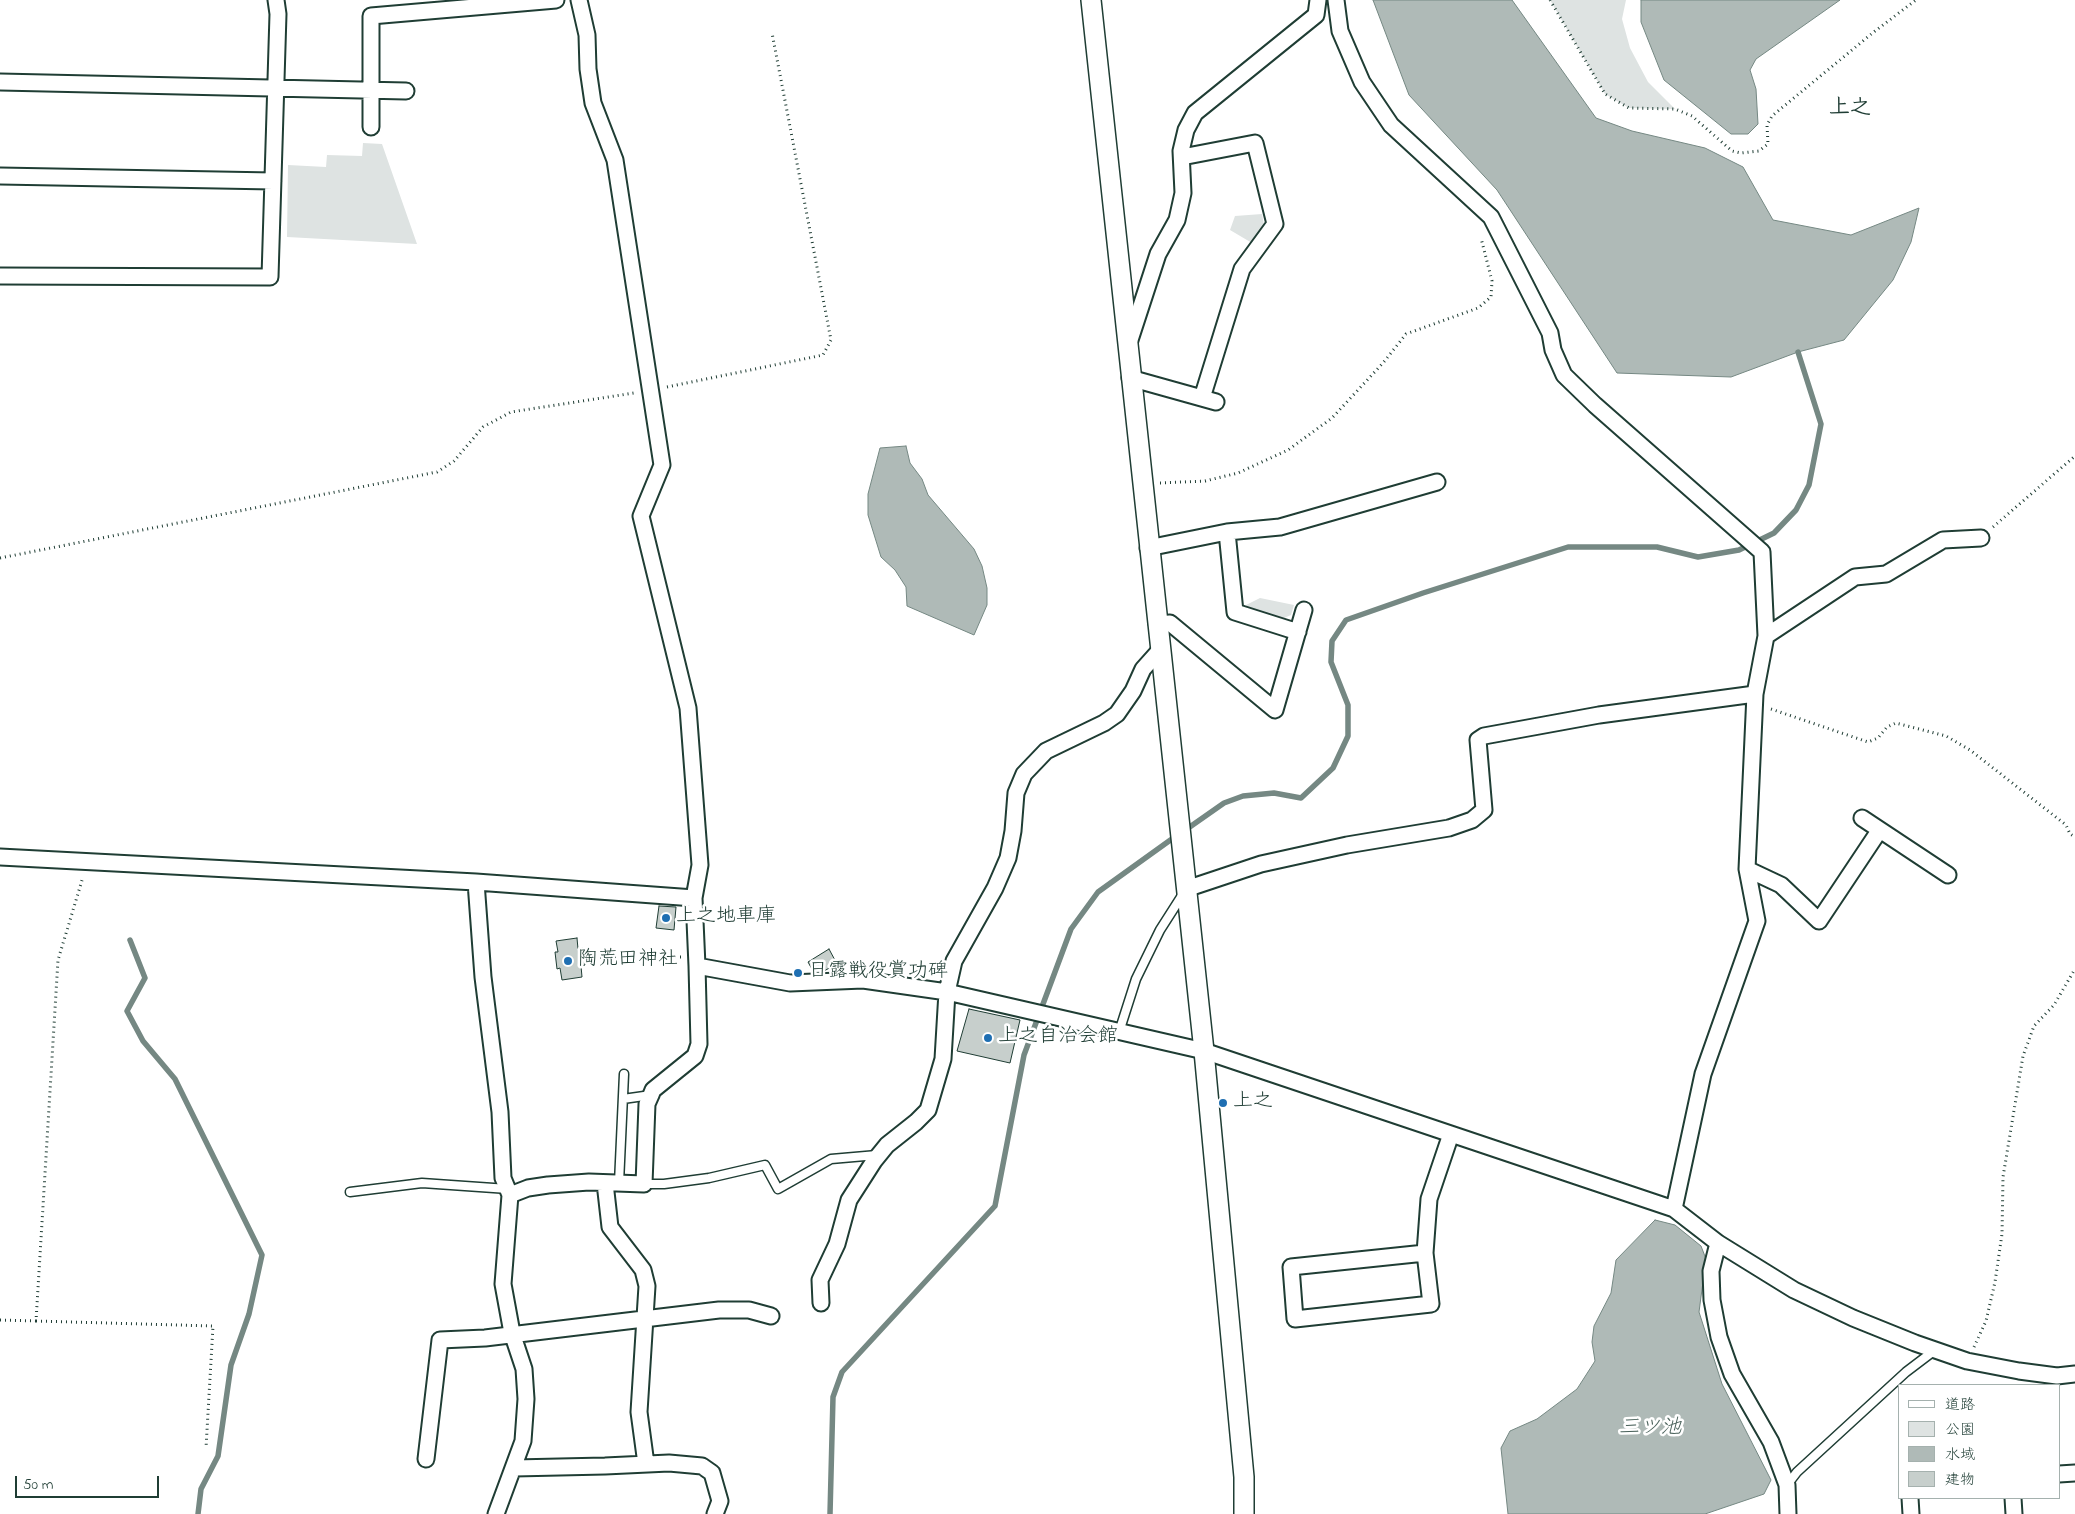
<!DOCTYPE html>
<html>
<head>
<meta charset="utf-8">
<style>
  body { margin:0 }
  #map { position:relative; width:2075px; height:1514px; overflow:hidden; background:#fff; font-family:"Indie Flower","Klee One",sans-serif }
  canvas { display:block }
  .legend { position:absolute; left:1898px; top:1384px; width:162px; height:115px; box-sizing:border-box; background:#fff; border:1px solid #a5b1ae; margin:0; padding:6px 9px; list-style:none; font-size:15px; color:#1f3d34 }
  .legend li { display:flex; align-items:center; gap:10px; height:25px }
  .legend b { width:25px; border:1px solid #a5b1ae }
  .scale { position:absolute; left:15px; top:1476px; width:144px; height:22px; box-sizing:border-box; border:2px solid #1f3d34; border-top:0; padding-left:6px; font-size:15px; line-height:18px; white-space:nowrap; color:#1f3d34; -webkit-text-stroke:4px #fff; paint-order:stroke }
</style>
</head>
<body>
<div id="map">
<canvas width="2075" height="1514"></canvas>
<ul class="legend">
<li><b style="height:6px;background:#fff"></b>道路</li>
<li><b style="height:14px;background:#dee3e2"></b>公園</li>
<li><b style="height:14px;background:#afbab7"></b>水域</li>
<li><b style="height:14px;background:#c7cfcc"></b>建物</li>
</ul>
<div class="scale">50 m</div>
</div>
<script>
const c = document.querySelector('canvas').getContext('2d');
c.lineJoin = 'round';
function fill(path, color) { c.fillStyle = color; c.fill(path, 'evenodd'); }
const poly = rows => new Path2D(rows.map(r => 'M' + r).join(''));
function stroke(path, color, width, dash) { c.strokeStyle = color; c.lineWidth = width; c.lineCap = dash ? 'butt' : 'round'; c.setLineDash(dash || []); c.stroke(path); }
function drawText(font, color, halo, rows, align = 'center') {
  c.font = font + ' "Indie Flower","Klee One",sans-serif'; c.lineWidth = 5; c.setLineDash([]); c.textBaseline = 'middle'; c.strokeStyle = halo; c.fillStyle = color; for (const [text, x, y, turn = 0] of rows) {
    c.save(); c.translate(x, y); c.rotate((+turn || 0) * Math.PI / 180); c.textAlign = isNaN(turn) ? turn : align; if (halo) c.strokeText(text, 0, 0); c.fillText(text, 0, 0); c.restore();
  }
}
fill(poly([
  [1550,0,1626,0,1622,19,1630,48,1648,82,1675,109,1629,108,1605,94],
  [363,143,382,144,417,244,287,237,288,165,326,167,327,155,362,156],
  [1262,214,1264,225,1252,243,1230,230,1235,216],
  [1260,598,1294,605,1291,615,1284,618,1248,608,1246,605]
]), '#dee3e2');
const water = poly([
  [1373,0,1512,0,1596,118,1632,131,1705,148,1743,167,1773,220,1851,235,1919,208,1911,242,1893,280,1844,340,1798,352,1731,377,1617,373,1497,190,1409,95,1373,0],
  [1641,0,1840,0,1756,59,1750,70,1756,89,1758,124,1748,134,1731,134,1664,80,1641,22,1641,0],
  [906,446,910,463,922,479,928,495,974,549,982,566,987,588,987,605,974,635,907,606,906,587,895,570,881,557,868,515,868,494,880,448,906,446],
  [1655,1220,1675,1225,1701,1246,1706,1259,1699,1312,1722,1384,1771,1480,1764,1494,1705,1514,1508,1514,1501,1448,1510,1431,1537,1419,1577,1389,1595,1361,1592,1342,1594,1326,1611,1293,1616,1260,1655,1220]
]);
fill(water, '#afbab7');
stroke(water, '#758883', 1);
stroke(poly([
  [1184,831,1224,803,1243,796,1274,793,1301,798,1333,768,1348,736,1348,705,1331,662,1332,641,1346,620,1423,593,1568,547,1657,547,1698,557,1739,550,1774,533,1796,510,1809,485,1821,424,1798,352],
  [130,940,145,978,127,1011,143,1041,175,1079,262,1255,249,1314,231,1365,218,1456,201,1489,198,1514],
  [830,1514,833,1397,842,1372,995,1206,1024,1055,1071,929,1098,892,1176,836]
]), '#758883', 5.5);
const building = poly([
  [659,906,676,907,674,930,656,928,659,906],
  [577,938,578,949,583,948,585,965,581,966,582,977,562,980,560,968,557,969,555,952,558,952,556,941,577,938],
  [829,949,837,964,822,972,814,973,808,962,829,949],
  [969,1009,1020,1020,1010,1063,957,1051,969,1009]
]);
fill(building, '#c7cfcc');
stroke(building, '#1f3d34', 1);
const service = poly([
  [1119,1032,1136,979,1160,930,1183,894],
  [623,1099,651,1095],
  [619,1183,624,1074],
  [644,1184,664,1184,709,1178,765,1165,778,1189,831,1159,877,1155],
  [350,1192,422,1183,508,1189],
  [1787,1485,1797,1472,1906,1372,1935,1350]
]);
const minor = poly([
  [579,0,587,35,588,69,593,103,615,160,662,465,641,516,688,708,700,865,694,898],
  [1336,0,1340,31,1362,82,1391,125,1491,217,1550,333,1553,350,1564,375,1595,405,1762,552,1766,636,1755,694,1747,869,1757,921,1703,1074,1674,1209],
  [0,82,406,91],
  [371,127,371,16,556,0],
  [1182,157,1255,143,1275,224,1242,269,1202,398],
  [0,176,273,181],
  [0,276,270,277,278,14,276,0],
  [1129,343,1158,254,1177,220,1183,193,1181,151,1186,130,1195,113,1316,15,1318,0],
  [1130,378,1216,402],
  [1227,532,1235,612,1298,632],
  [1148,548,1227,532,1280,527,1437,482],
  [1157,624,1170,623,1275,710,1304,610],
  [1766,636,1855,577,1886,574,1943,540,1981,538],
  [1862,818,1948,875],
  [0,857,476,882,694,898,697,966,790,983,863,980,947,992,1204,1051,1674,1209,1718,1243,1794,1290,1853,1318,1915,1343,1967,1361,2019,1371,2057,1376,2075,1374],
  [1747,869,1781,885,1819,921,1879,831],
  [476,882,483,977,500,1112,503,1178,510,1195,503,1284,512,1333,524,1369,526,1399,523,1441,496,1514],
  [1186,889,1261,864,1347,845,1449,828,1472,820,1484,810,1478,740,1484,736,1599,715,1755,694],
  [605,1183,610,1227,643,1270,647,1286,639,1412,646,1464],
  [510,1195,528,1188,548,1185,589,1182,644,1184,647,1104,651,1095,653,1090,695,1056,699,1044,697,966],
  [1718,1243,1711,1271,1712,1300,1719,1337,1732,1374,1771,1442,1787,1485,1788,1514],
  [1425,1253,1291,1267,1295,1319,1431,1304,1425,1253,1429,1199,1451,1134],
  [821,1303,820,1280,837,1244,849,1200,874,1161,887,1145,916,1122,928,1110,943,1059,947,992,954,961,995,888,1008,858,1013,831,1016,793,1024,774,1046,751,1104,723,1117,714,1133,691,1143,669,1160,650],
  [426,1459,440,1340,485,1338,719,1310,749,1310,771,1316],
  [514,1468,605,1466,669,1463,702,1466,712,1473,720,1501,715,1514],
  [2059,1474,2075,1473],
  [1910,1498,1911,1514],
  [2013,1498,2014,1514]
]);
const tertiary = poly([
  [1091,0,1204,1051,1244,1477,1244,1514]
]);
stroke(service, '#1f3d34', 11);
stroke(minor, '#1f3d34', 19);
stroke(tertiary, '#1f3d34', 22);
stroke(poly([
  [1550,0,1605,94,1629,108,1675,109,1692,116,1732,151,1741,153,1759,151,1768,144,1767,125,1772,116,1875,31,1916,0],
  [667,387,823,355,831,340,772,33],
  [1160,483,1205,481,1238,473,1288,450,1332,418,1383,363,1406,334,1478,308,1491,297,1492,281,1481,238],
  [1993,527,2075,456],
  [0,558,437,472,454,461,483,427,511,412,634,393],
  [1771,709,1868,742,1878,738,1887,727,1896,723,1946,736,1970,750,2066,825,2070,834,2075,837],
  [590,957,681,957],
  [0,1320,36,1321,58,960,83,877],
  [36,1321,213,1326,206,1448],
  [1974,1347,1986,1321,1995,1282,2002,1234,2003,1177,2023,1056,2034,1026,2054,1005,2075,969]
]), '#1f3d34', 3, [1, 4]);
stroke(service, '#fff', 8);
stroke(minor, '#fff', 15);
stroke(tertiary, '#fff', 19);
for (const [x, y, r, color] of [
  [666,918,5,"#1f6fb2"],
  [568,961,5,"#1f6fb2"],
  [798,973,5,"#1f6fb2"],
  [988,1038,5,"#1f6fb2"],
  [1223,1103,5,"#1f6fb2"]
]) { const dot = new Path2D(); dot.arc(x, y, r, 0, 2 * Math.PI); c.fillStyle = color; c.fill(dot); stroke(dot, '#fff', 2); }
drawText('20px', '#1f3d34', '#fff', [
  ["上之地車庫",676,918],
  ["陶荒田神社",578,961],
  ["日露戦役賞功碑",808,973],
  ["上之自治会館",998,1038],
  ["上之",1233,1103]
], 'left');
drawText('bold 21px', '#1f3d34', '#fff', [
  ["上之",1850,110]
]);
drawText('italic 21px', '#4a625b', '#fff', [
  ["三ツ池",1650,1430]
]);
</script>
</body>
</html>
